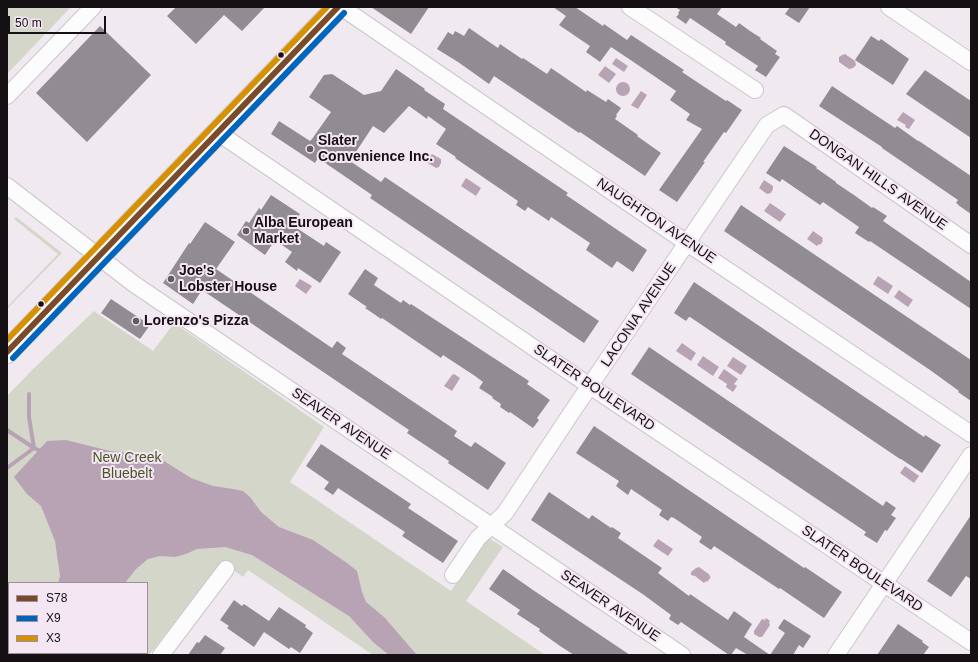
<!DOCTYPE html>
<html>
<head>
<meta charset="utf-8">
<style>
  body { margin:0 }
  #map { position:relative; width:978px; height:662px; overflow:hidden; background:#f0eaf0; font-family:Arial,sans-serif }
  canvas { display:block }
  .frame { position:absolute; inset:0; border:8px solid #151014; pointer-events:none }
  .legend { position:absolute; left:8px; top:582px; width:140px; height:72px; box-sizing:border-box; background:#f4e6f2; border:1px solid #9b9099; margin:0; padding:5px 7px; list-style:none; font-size:12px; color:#151014 }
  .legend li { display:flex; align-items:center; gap:8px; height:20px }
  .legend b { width:20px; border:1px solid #9b9099 }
  .scale { position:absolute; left:8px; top:16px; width:98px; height:18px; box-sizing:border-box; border:2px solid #151014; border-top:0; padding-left:5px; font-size:12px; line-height:14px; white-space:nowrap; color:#151014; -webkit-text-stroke:3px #f4e6f2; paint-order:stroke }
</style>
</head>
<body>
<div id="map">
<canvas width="978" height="662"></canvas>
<div class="frame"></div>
<ul class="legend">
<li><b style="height:5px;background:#7a4b2a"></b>S78</li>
<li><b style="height:5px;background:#0065bd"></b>X9</li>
<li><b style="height:5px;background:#d59003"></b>X3</li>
</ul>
<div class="scale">50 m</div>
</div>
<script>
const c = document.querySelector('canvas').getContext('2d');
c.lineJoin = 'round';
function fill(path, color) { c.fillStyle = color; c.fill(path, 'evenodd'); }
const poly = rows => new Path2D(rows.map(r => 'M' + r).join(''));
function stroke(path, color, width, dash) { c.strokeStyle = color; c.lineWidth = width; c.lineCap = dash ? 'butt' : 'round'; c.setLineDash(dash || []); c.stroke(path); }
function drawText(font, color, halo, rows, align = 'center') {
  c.font = font + ' Arial,sans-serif'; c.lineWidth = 4; c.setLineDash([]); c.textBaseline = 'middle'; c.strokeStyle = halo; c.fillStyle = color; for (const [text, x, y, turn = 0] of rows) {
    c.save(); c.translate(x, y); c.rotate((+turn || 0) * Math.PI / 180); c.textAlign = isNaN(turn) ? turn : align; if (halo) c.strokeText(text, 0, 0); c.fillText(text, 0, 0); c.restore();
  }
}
fill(poly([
  [7,7,71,7,7,74],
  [16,217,62,253,7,309,7,307,58,254,14,219],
  [94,311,153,351,174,323,324,427,290,482,451,591,485,538,489,538,503,547,466,601,545,655,373,655,248,570,243,577,224,563,217,567,149,655,7,655,7,396,32,370],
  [9,583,147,583,147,653,9,653]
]), '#d3d6c8');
fill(poly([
  [845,54,855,61,856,65,853,68,849,69,839,62,839,57,842,55],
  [616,58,628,66,624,72,612,64],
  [605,66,616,74,609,83,598,75],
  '616 89a7 7 0 1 1 14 0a7 7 0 1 1-14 0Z',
  [641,91,647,95,638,109,631,105],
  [903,112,915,120,909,129,905,127,906,125,897,120],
  [424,153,427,154,428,153,431,155,432,154,441,159,441,163,439,167,436,168,423,160,422,157],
  [466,178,481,188,476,196,461,186],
  [764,180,773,186,773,189,771,193,767,194,759,188],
  [770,203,786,214,780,222,764,211],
  [813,231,823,238,822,240,823,241,820,245,819,244,817,246,807,239],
  [878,276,893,286,888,294,873,284],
  [300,279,312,286,306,294,295,286],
  [899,290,913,300,908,307,894,297],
  [682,343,696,353,691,361,676,351],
  [703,356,719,367,713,376,697,365],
  [733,357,747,366,741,375,727,366],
  [724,369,738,379,734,384,737,386,733,392,726,387,727,384,718,378],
  [454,374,460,378,452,391,444,386,452,375],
  [66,440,110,451,143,454,164,461,191,478,213,486,233,489,243,491,250,497,261,512,279,527,313,540,347,563,357,571,362,592,366,602,384,617,417,655,389,655,374,643,349,616,252,555,225,547,197,549,186,554,175,557,160,556,148,559,136,569,125,583,58,583,60,576,55,541,41,506,27,494,14,477,47,441],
  [905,466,919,476,914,483,900,473],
  [658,539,673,549,668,556,653,546],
  [699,567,710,575,709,576,711,577,707,582,706,581,704,583,695,576,691,575,691,572,696,568],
  [766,618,770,621,769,623,770,625,762,637,759,637,754,634,754,631,762,619,765,620]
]), '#b8a3b5');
stroke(poly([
  [7,430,34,448,42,452],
  [7,468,34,448,29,417,29,394],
  [7,631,9,631],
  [101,655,101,653]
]), '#b8a3b5', 4);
fill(poly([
  [176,7,265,7,242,31,224,15,196,44,167,16],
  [371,7,429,7,411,34],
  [553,7,575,7,603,26,604,24,627,40,631,35,684,70,682,72,703,86,726,101,727,100,742,110,726,133,724,132,703,162,705,162,677,202,659,190,702,129,686,120,690,114,670,100,676,91,635,63,611,47,600,62,586,52,590,46,559,25,566,16],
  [675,7,722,7,717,14,736,27,739,23,750,31,761,38,760,39,777,51,775,54,780,57,766,77,755,70,758,66,725,44,726,42,690,18,686,24,676,17,679,14,678,13,680,10],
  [790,7,810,7,799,23,785,14],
  [100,26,151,75,87,142,36,93],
  [469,28,498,48,500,44,522,59,523,58,547,74,551,68,586,92,587,90,606,102,608,99,621,108,616,115,617,116,615,119,638,135,637,136,661,153,645,176,580,132,579,133,494,76,489,84,458,62,437,49,448,32,453,35,455,31,464,36],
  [871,36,879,41,881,39,909,59,893,85,855,60],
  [396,69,425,89,424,90,445,104,443,109,568,193,566,195,647,250,633,272,617,261,612,268,586,250,590,243,551,217,549,221,528,207,525,211,516,205,518,201,455,158,456,157,436,144,446,129,428,116,427,119,409,106,384,133,373,126,350,161,381,182,385,177,599,321,584,343,370,198,372,195,318,158,315,163,271,134,279,121,310,141,312,139,331,112,309,97,324,75,332,74,364,95,381,91],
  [925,70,971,101,971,138,906,94],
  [832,86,895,128,897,126,918,141,919,141,971,176,971,214,958,205,959,205,956,203,958,200,882,148,882,147,819,106],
  [784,146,817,167,816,168,836,182,836,183,854,195,872,208,873,207,887,216,883,221,971,282,971,309,870,241,869,242,855,233,859,227,823,202,820,205,782,179,780,182,766,173],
  [271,195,300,214,292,225,324,246,326,242,341,252,320,283,298,268,297,271,285,262,292,252,275,240,265,255,237,235,246,221,249,223,259,208,261,210],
  [741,205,971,360,971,401,958,392,959,391,930,370,724,231],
  [205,222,235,242,216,269,332,348,337,341,346,348,342,354,457,431,454,436,471,447,475,442,506,463,488,490,448,463,449,461,407,433,409,430,202,290,193,304,163,283,189,243,190,244],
  [365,269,378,278,374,285,401,303,403,300,410,305,411,304,529,381,527,384,550,400,537,418,539,420,533,428,510,412,509,413,500,407,501,404,492,398,493,397,479,388,483,382,475,376,443,355,441,358,382,318,381,319,374,314,365,308,367,307,348,294],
  [694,282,924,437,925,435,941,445,922,473,901,459,900,459,690,317,689,317,686,321,674,313],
  [111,299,150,325,140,339,101,313],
  [649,347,883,506,886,501,896,508,891,515,896,518,887,531,885,530,877,543,864,535,866,532,631,374],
  [594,426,804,568,805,567,842,592,824,618,780,588,779,589,714,546,711,550,699,542,702,537,674,518,671,517,668,521,659,515,662,510,631,489,628,495,616,486,619,481,576,453],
  [321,444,411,504,408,508,458,541,443,563,402,536,405,532,338,488,333,495,324,489,329,482,306,466],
  [549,492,589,519,592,515,611,528,612,527,621,533,618,538,662,568,658,573,689,596,690,594,728,620,734,611,752,624,744,637,770,655,785,633,778,628,784,619,811,636,803,648,799,645,793,655,748,655,736,648,731,655,729,655,681,622,678,625,669,619,671,615,644,595,531,520],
  [971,515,971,579,966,576,951,597,927,581],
  [503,569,533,590,630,655,574,655,560,646,539,631,540,629,517,614,520,610,489,589],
  [234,600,242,606,244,604,269,621,279,607,306,625,305,627,313,633,300,653,291,647,289,649,264,632,254,647,227,628,229,626,220,620],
  [898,624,923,641,922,642,929,647,923,655,877,655],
  [205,635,225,648,220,655,188,655,197,642,199,643]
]), '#918c91');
const street = poly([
  [341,7,687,243,971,434],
  [630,7,755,90],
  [889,7,971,62],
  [7,96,93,7],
  [217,132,590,386,971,642],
  [7,186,134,284,682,655],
  [453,575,478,538,505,513,574,409,767,125,784,115,971,245],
  [161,655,226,569],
  [836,655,971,455]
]);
const primary = poly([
  [7,352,338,7]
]);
stroke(street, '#cbc6cb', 18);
stroke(primary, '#cbc6cb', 24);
stroke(street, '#fdfcfd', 16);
stroke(primary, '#fdfcfd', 22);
stroke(poly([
  [7,352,338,7]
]), '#7a4b2a', 6);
stroke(poly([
  [13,358,344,13]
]), '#0065bd', 6);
stroke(poly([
  [7,340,327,7]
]), '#d59003', 6);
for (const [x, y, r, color] of [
  [281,55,3.5,"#151014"],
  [310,149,4,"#625c61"],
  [246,231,4,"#625c61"],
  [171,279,4,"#625c61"],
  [41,304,3.5,"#151014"],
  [136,321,4,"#625c61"]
]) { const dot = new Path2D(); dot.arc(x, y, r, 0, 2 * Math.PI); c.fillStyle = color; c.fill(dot); stroke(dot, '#f4e6f2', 1.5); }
drawText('bold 14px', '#151014', '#f4e6f2', [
  ["Slater",318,141],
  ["Convenience Inc.",318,157],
  ["Alba European",254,223],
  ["Market",254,239],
  ["Joe's",179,271],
  ["Lobster House",179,287],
  ["Lorenzo's Pizza",144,321]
], 'left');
drawText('14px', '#151014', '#f4e6f2', [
  ["DONGAN HILLS AVENUE",878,180,35],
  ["NAUGHTON AVENUE",656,221,34],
  ["LACONIA AVENUE",639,315,-56],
  ["SLATER BOULEVARD",594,388,34],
  ["SEAVER AVENUE",341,424,34],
  ["SLATER BOULEVARD",862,569,34],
  ["SEAVER AVENUE",610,606,34]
]);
drawText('14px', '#475623', '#f4e6f2', [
  ["New Creek",127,458],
  ["Bluebelt",127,474]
]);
</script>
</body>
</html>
